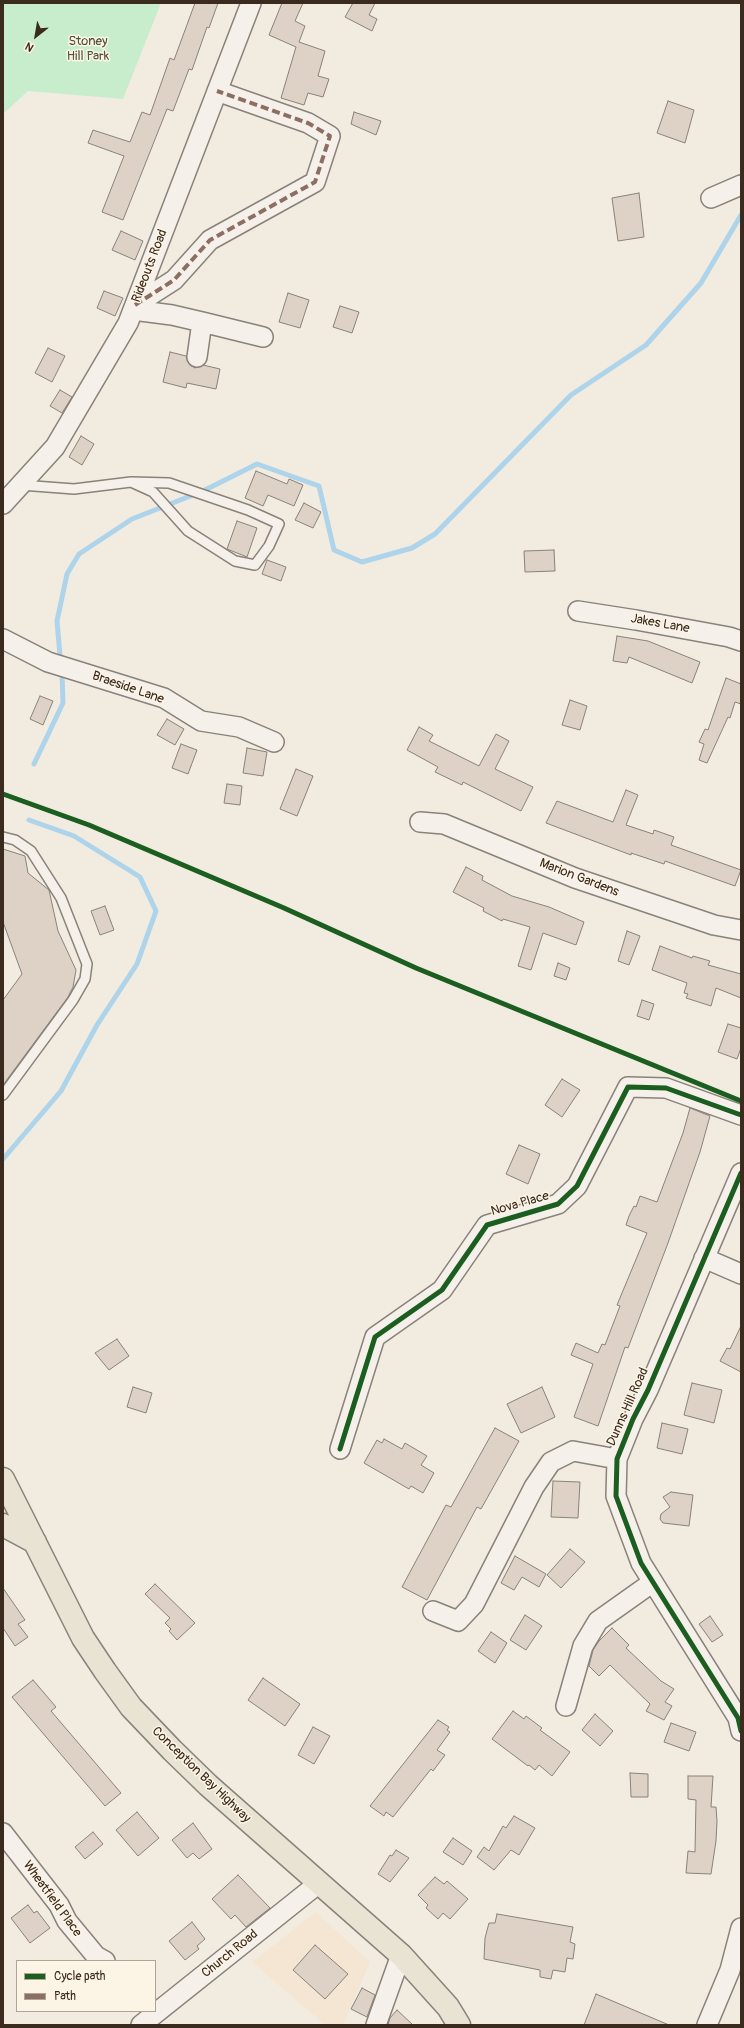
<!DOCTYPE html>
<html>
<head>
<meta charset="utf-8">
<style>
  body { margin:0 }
  #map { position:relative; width:744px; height:2028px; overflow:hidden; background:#f2ebe0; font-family:Pangolin,sans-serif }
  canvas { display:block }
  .frame { position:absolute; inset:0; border:4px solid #3b2a1e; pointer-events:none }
  .legend { position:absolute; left:16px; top:1960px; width:140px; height:52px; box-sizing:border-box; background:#fcf5e5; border:1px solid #afa495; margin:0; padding:5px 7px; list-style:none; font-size:12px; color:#3b2a1e }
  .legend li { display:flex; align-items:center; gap:8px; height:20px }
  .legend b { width:20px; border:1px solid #afa495 }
  .north { position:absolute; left:16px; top:16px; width:40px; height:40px; -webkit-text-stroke:3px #fcf5e5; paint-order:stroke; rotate:211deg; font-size:11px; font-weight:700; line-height:16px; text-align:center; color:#3b2a1e }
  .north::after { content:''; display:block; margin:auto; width:14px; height:18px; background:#3b2a1e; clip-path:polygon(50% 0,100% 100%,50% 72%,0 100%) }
</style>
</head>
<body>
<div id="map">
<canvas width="744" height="2028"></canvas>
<div class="frame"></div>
<ul class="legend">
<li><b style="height:5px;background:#1b5e20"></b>Cycle path</li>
<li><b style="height:5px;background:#8d6e63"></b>Path</li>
</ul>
<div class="north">N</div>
</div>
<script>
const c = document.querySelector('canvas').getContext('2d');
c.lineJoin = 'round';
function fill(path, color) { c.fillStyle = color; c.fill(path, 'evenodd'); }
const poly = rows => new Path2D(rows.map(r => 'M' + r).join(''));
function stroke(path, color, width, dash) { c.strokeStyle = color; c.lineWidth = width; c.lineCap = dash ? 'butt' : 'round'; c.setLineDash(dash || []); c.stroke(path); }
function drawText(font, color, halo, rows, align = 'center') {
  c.font = font + ' Pangolin,sans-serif'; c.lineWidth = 3; c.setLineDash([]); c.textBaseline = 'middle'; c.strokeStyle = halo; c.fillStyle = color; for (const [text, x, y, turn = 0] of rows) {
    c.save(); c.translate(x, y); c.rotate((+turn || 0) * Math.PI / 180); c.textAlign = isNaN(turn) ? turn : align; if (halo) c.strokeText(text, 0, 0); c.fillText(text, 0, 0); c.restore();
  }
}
fill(poly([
  [316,1912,370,1962,343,2025,325,2025,252,1962]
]), '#f5e6d3');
fill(poly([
  [3,3,161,3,123,99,28,91,3,114]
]), '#c8edcd');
stroke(poly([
  [60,656,57,621,67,574,79,554,132,519,203,491,257,464,319,486,334,550,362,562,412,548,435,534,571,395,646,345,701,283,741,215],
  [34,764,63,703,62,674],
  [3,1159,61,1091,97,1025,137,964,156,911,140,877,74,836,29,820]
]), '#add4ea', 5);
const building = poly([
  [195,3,218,3,209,28,207,27,192,70,189,69,173,111,167,109,123,220,102,212,124,156,88,143,93,130,130,142,142,112,150,115,170,58,174,60,195,3],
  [282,3,303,3,295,21,305,26,299,42,325,51,318,76,329,79,323,97,308,93,304,105,281,98,296,47,269,35,282,3],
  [353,3,375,3,369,15,377,19,372,31,345,17,353,3],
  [668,101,694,110,685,143,657,133,668,101],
  [354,112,381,121,376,135,351,124,354,112],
  [639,193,644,237,618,241,612,198,639,193],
  [121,231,143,241,135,260,112,250,121,231],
  [104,291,123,298,115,316,97,308,104,291],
  [288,293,309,300,300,328,279,322,288,293],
  [340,306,359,312,352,333,333,327,340,306],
  [48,348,65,356,52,382,35,373,48,348],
  [170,352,186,356,190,365,195,368,203,365,220,369,216,389,187,383,186,388,163,382,170,352],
  [60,390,72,397,62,413,50,406,60,390],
  [81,436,94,444,82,465,69,457,81,436],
  [256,471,287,484,289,479,303,485,294,506,268,495,263,506,245,498,256,471],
  [304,503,321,512,313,528,295,520,304,503],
  [237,521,257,528,247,557,227,549,237,521],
  [554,550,555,571,525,572,524,551,554,550],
  [267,560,286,567,281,581,262,574,267,560],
  [617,636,648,641,700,662,692,683,629,657,627,663,613,661,617,636],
  [726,678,741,684,741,704,735,702,730,718,728,717,707,763,699,760,704,744,699,742,705,729,708,730,726,678],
  [40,696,53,701,43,725,30,719,40,696],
  [570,700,587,706,580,730,562,725,570,700],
  [167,719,184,729,175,745,157,735,167,719],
  [419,727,433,735,429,741,479,766,496,734,509,741,495,769,533,787,521,811,463,782,462,785,435,772,438,767,407,750,419,727],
  [181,744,197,750,188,774,172,768,181,744],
  [247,748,267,752,263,776,243,773,247,748],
  [296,769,313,776,297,816,280,809,296,769],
  [227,784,242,786,240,805,224,803,227,784],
  [626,790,638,795,626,825,653,834,654,830,674,837,671,845,741,870,735,886,665,861,664,864,631,853,631,855,546,823,557,801,613,822,626,790],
  [3,849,25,856,28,873,49,890,58,931,76,970,73,987,68,997,3,1085,3,1000,22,974,3,922,3,849],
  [466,867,483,876,482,880,512,896,549,907,584,922,576,945,543,933,531,970,518,966,530,927,503,919,502,921,483,911,484,908,453,892,466,867],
  [105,906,114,930,100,935,91,911,105,906],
  [627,931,640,936,629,965,618,961,627,931],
  [660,946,692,958,693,956,710,961,708,965,741,974,741,998,716,988,711,1006,686,998,688,994,684,993,687,983,652,970,660,946],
  [558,963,570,968,566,980,554,976,558,963],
  [642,1000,654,1004,649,1020,637,1016,642,1000],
  [728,1024,741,1028,741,1048,737,1059,718,1052,728,1024],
  [562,1079,580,1090,562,1117,545,1105,562,1079],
  [690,1108,710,1116,700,1152,668,1243,628,1348,625,1347,598,1426,574,1417,593,1364,571,1355,576,1343,598,1353,602,1344,605,1345,620,1306,617,1305,647,1233,626,1225,629,1216,634,1206,636,1207,640,1196,657,1202,683,1133,690,1108],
  [519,1145,540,1154,528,1184,506,1174,519,1145],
  [741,1326,741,1372,720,1361,727,1348,730,1349,741,1326],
  [117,1339,129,1356,109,1370,95,1353,117,1339],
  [692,1383,722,1390,714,1423,684,1415,692,1383],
  [133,1387,152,1393,146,1413,127,1407,133,1387],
  [542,1387,555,1417,521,1433,507,1404,542,1387],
  [662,1423,688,1429,682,1454,657,1448,662,1423],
  [495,1428,519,1441,481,1509,477,1507,427,1600,402,1587,446,1505,451,1507,495,1428],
  [384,1439,402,1449,405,1443,427,1456,421,1465,434,1473,423,1493,411,1486,409,1489,364,1463,377,1440,382,1443,384,1439],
  [553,1481,580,1482,578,1518,551,1517,553,1481],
  [671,1492,693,1495,689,1526,663,1523,660,1519,661,1514,670,1507,663,1497,671,1492],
  [570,1549,585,1562,561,1588,547,1575,570,1549],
  [515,1556,546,1574,539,1587,522,1577,514,1590,501,1583,515,1556],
  [155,1584,195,1623,177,1640,169,1631,171,1629,165,1623,170,1618,145,1594,155,1584],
  [3,1588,25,1620,18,1624,28,1637,15,1646,3,1628,3,1588],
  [525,1615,542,1626,526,1650,510,1640,525,1615],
  [710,1616,723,1635,712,1642,699,1624,710,1616],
  [612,1628,629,1645,626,1648,661,1681,674,1689,665,1702,672,1706,664,1720,646,1711,650,1704,610,1665,599,1676,589,1666,593,1650,599,1641,612,1628],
  [491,1632,507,1643,495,1663,478,1651,491,1632],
  [263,1678,300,1704,285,1726,248,1700,263,1678],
  [33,1680,56,1707,51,1711,121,1793,105,1806,12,1697,33,1680],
  [513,1711,524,1719,526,1716,542,1728,540,1730,570,1752,552,1776,539,1765,535,1770,529,1765,528,1766,492,1739,513,1711],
  [595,1714,613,1731,600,1746,582,1730,595,1714],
  [438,1720,449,1727,447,1730,450,1732,437,1750,445,1755,433,1771,431,1769,393,1817,386,1812,384,1816,370,1806,438,1720],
  [671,1723,696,1732,689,1751,664,1742,671,1723],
  [313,1727,330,1736,314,1764,298,1755,313,1727],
  [630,1773,648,1774,648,1797,631,1797,630,1773],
  [688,1776,713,1776,711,1807,716,1807,717,1821,716,1841,711,1874,686,1873,688,1851,695,1852,696,1800,688,1799,688,1776],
  [137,1812,159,1838,138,1856,116,1830,137,1812],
  [514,1816,535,1828,519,1855,511,1850,494,1870,477,1857,484,1847,489,1851,503,1826,506,1828,514,1816],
  [193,1823,212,1849,199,1859,193,1853,187,1858,172,1840,193,1823],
  [93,1832,103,1844,85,1859,75,1847,93,1832],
  [453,1838,472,1851,463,1865,443,1852,453,1838],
  [396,1850,409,1858,390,1882,378,1874,390,1855,392,1856,396,1850],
  [238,1875,270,1908,246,1927,235,1915,231,1919,212,1899,238,1875],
  [435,1877,444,1884,447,1881,468,1899,450,1919,443,1913,438,1919,426,1908,428,1905,418,1895,435,1877],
  [28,1905,34,1913,37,1911,50,1928,30,1943,11,1918,28,1905],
  [497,1914,573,1927,570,1942,575,1944,573,1959,567,1958,565,1972,553,1970,551,1979,540,1977,540,1970,484,1959,485,1938,489,1923,495,1923,497,1914],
  [192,1922,205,1939,197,1946,199,1949,185,1960,169,1941,192,1922],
  [315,1945,348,1974,325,1999,293,1970,315,1945],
  [362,1988,375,1995,367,2017,351,2009,362,1988],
  [596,1994,669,2025,584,2025,596,1994],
  [397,2010,413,2025,388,2025,390,2018,397,2010]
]);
fill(building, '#ddd2c5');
stroke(building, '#88827a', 1);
const service = poly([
  [21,485,74,489,131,482,153,492,188,531,235,561,255,565,269,546,279,524,248,510,169,483,131,482],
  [3,837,15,840,31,851,61,898,87,964,85,979,73,1000,3,1095]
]);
const minor = poly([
  [711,198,741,185],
  [135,305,174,280,210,240,315,182,330,136,308,123,217,91],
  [133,310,172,315,202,322,197,357],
  [202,322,263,337],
  [3,504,55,447,128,323,251,3],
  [578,611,636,620,729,637,741,641],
  [3,639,48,662,164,698,201,721,239,727,274,742],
  [420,822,444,824,575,878,714,925,741,930],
  [741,1173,648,1390,633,1419,617,1459,616,1496,641,1563,738,1718,741,1731],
  [704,1258,741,1274],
  [340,1449,375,1337,442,1290,487,1225,558,1204,577,1186,628,1087,666,1088,741,1115],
  [433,1611,458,1621,474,1604,534,1487,551,1462,573,1451,617,1459],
  [566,1706,583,1646,598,1621,653,1582],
  [3,1833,59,1905,67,1921,96,1956,105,1961],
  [141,2025,319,1883],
  [376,2025,401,1955],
  [707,2025,730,1970,741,1928]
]);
const primary = poly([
  [3,1479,83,1638,105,1671,131,1707,172,1750,208,1785,401,1955,448,2007,459,2025],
  [3,1525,35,1542]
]);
stroke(service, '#88827a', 12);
stroke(minor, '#88827a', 22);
stroke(primary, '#88827a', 25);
stroke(service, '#f5f1ea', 9);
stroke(minor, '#f5f1ea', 19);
stroke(primary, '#e8e3d3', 22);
stroke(poly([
  [135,305,174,280,210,240,315,182,330,136,308,123,217,91]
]), '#8d6e63', 4, [8, 4]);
stroke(poly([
  [3,794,89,825,284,908,416,968,741,1101],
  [741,1173,648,1390,633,1419,617,1459,616,1496,641,1563,738,1718,741,1731],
  [340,1449,375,1337,442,1290,487,1225,558,1204,577,1186,628,1087,666,1088,741,1115]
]), '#1b5e20', 5);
drawText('13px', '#50513e', '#fcf5e5', [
  ["Stoney",88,42],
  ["Hill Park",88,57]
]);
drawText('13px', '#3b2a1e', '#fcf5e5', [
  ["Rideouts Road",150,266,-69],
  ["Jakes Lane",660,624,10],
  ["Braeside Lane",128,688,19],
  ["Marion Gardens",579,878,21],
  ["Nova Place",520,1204,-16],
  ["Dunns Hill Road",628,1407,-66],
  ["Conception Bay Highway",201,1775,44],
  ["Wheatfield Place",52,1899,54],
  ["Church Road",230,1954,-39]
]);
</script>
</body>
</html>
